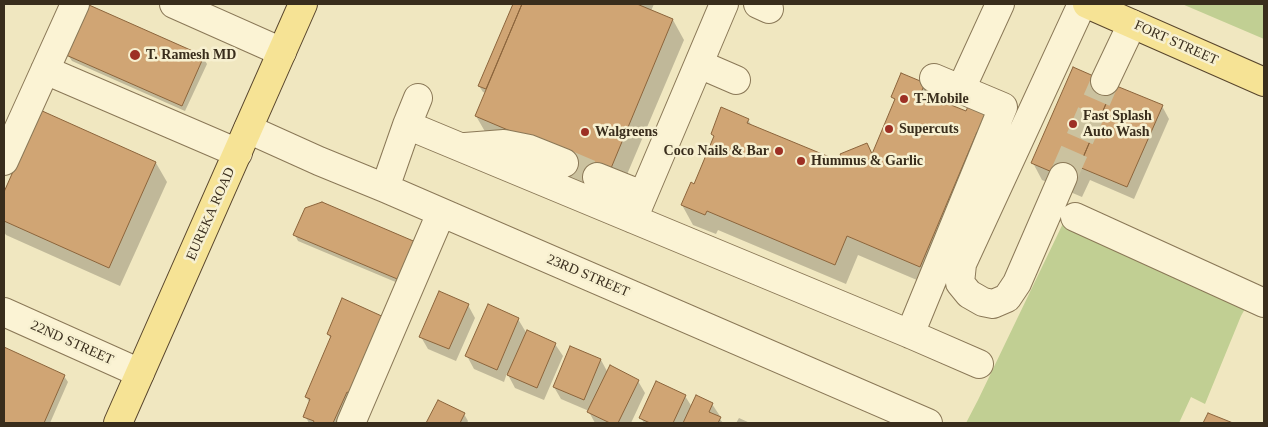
<!DOCTYPE html>
<html>
<head>
<meta charset="utf-8">
<style>
  body { margin:0 }
  #map { position:relative; width:1268px; height:427px; overflow:hidden; background:#f0e7c0; font-family:Georgia,serif }
  canvas { display:block }
  .frame { position:absolute; inset:0; border:5px solid #392d1c; pointer-events:none }
</style>
</head>
<body>
<div id="map">
<canvas width="1268" height="427"></canvas>
<div class="frame"></div>
</div>
<script>
const c = document.querySelector('canvas').getContext('2d');
c.lineJoin = 'round';
function fill(path, color) { c.fillStyle = color; c.fill(path, 'evenodd'); }
const poly = rows => new Path2D(rows.map(r => 'M' + r).join(''));
function stroke(path, color, width, dash) { c.strokeStyle = color; c.lineWidth = width; c.lineCap = dash ? 'butt' : 'round'; c.setLineDash(dash || []); c.stroke(path); }
function drawText(font, color, halo, rows, align = 'center') {
  c.font = font + ' Georgia,serif'; c.lineWidth = 5; c.setLineDash([]); c.textBaseline = 'middle'; c.strokeStyle = halo; c.fillStyle = color; for (const [text, x, y, turn = 0] of rows) {
    c.save(); c.translate(x, y); c.rotate((+turn || 0) * Math.PI / 180); c.textAlign = isNaN(turn) ? turn : align; if (halo) c.strokeText(text, 0, 0); c.fillText(text, 0, 0); c.restore();
  }
}
fill(poly([
  [1182,4,1264,4,1264,39],
  [1068,213,1251,298,1241,316,1205,404,1191,397,1179,423,966,423,978,400]
]), '#c1cf93');
fill(poly([
  [514,4,654,4,651,11,673,20,684,40,620,191,487,135,476,116,486,93,483,92,479,86],
  [68,55,203,57,207,64,185,111,72,61],
  [1073,69,1162,106,1169,119,1134,199,1090,180,1082,197,1042,180,1033,163],
  [924,84,933,99,966,113,991,112,931,286,858,255,846,284,718,230,716,234,693,225,682,205,695,185,715,138,712,134,748,120,752,126,846,166,867,144,873,154,895,101,893,97],
  [41,112,156,163,167,182,120,286,6,235,4,232,4,195],
  [295,235,418,244,405,286,298,241],
  [468,305,475,318,456,361,428,349,421,337],
  [385,319,349,423,309,423,305,416,310,403,306,397,331,339,328,334],
  [518,319,527,334,555,344,563,356,544,400,515,388,507,373,504,382,474,369,467,356],
  [4,349,64,376,68,382,50,423,4,423],
  [601,360,608,373,638,381,645,393,631,423,595,423,589,412,589,411,561,399,554,387],
  [685,396,692,407,712,404,720,416,719,418,723,423,644,423,641,418],
  [439,401,464,414,468,421,467,423,427,423],
  [739,418,750,423,736,423]
]), '#0003');
const building = poly([
  [513,4,522,4,486,89,478,86,513,4],
  [522,4,637,4,673,19,609,173,475,116,522,4],
  [89,5,204,56,182,106,66,55,89,5],
  [1073,67,1114,85,1073,181,1031,163,1073,67],
  [901,73,925,83,921,93,966,111,970,102,992,111,982,134,977,132,920,267,847,236,835,265,707,211,705,215,681,205,691,182,694,184,714,136,711,134,721,107,749,119,747,123,844,163,840,154,867,143,872,154,895,99,891,97,901,73],
  [1114,85,1163,105,1127,187,1079,167,1114,85],
  [40,110,156,162,109,268,4,221,4,192,40,110],
  [567,155,600,169,590,193,557,179,567,155],
  [322,202,418,243,402,281,293,235,305,208,322,202],
  [439,291,469,304,449,349,419,337,439,291],
  [342,298,386,318,353,395,347,392,333,423,313,423,314,421,303,417,310,399,305,397,331,336,327,334,342,298],
  [488,304,519,318,497,370,465,356,488,304],
  [527,330,556,343,537,388,507,375,527,330],
  [570,346,601,359,584,400,553,387,570,346],
  [4,347,65,375,44,423,4,423,4,347],
  [610,365,639,380,618,423,610,423,587,412,610,365],
  [656,381,686,395,673,423,650,423,639,418,656,381],
  [696,395,713,403,709,412,721,417,718,423,683,423,696,395],
  [438,400,465,413,460,423,426,423,438,400],
  [1208,413,1233,423,1203,423,1208,413]
]);
fill(building, '#d0a574');
stroke(building, '#8b643b', 1);
stroke(poly([
  [564,163,597,177],
  [1063,177,1105,81]
]), '#cbc29f', 28, [28, 14]);
const minor = poly([
  [174,4,282,52],
  [758,4,769,9],
  [699,64,736,80],
  [45,70,238,153],
  [1105,81,1132,24],
  [961,89,1000,4],
  [407,125,910,334,979,364],
  [248,129,319,161,385,188,928,423],
  [465,147,504,144,529,149,564,163],
  [4,161,75,4],
  [597,177,642,195],
  [1063,177,1017,283,1007,298,993,304,983,302,969,294,960,283,962,264,1082,4],
  [385,188,407,125,418,98],
  [1075,217,1264,303],
  [633,219,724,4],
  [4,312,140,373],
  [910,334,1003,107,934,78],
  [351,423,441,213]
]);
const major = poly([
  [1087,4,1264,82],
  [118,423,303,4]
]);
stroke(minor, '#8a7857', 30);
stroke(major, '#58452c', 30);
stroke(minor, '#fbf3d4', 28);
stroke(major, '#f6e395', 28);
for (const [x, y, r, color] of [
  [135,55,6,"#9d3024"],
  [904,99,5,"#9d3024"],
  [1073,124,5,"#9d3024"],
  [889,129,5,"#9d3024"],
  [585,132,5,"#9d3024"],
  [779,151,5,"#9d3024"],
  [801,161,5,"#9d3024"]
]) { const dot = new Path2D(); dot.arc(x, y, r, 0, 2 * Math.PI); c.fillStyle = color; c.fill(dot); stroke(dot, '#f7f0d0', 2); }
drawText('14px', '#392d1c', '#f7f0d0', [
  ["FORT STREET",1176,43,24],
  ["EUREKA ROAD",211,214,-66],
  ["23RD STREET",588,276,23],
  ["22ND STREET",72,343,24]
]);
drawText('bold 14px', '#392d1c', '#f7f0d0', [
  ["T. Ramesh MD",146,55],
  ["T-Mobile",914,99],
  ["Fast Splash",1083,116],
  ["Auto Wash",1083,132],
  ["Supercuts",899,129],
  ["Walgreens",595,132],
  ["Coco Nails & Bar",769,151,"right"],
  ["Hummus & Garlic",811,161]
], 'left');
</script>
</body>
</html>
